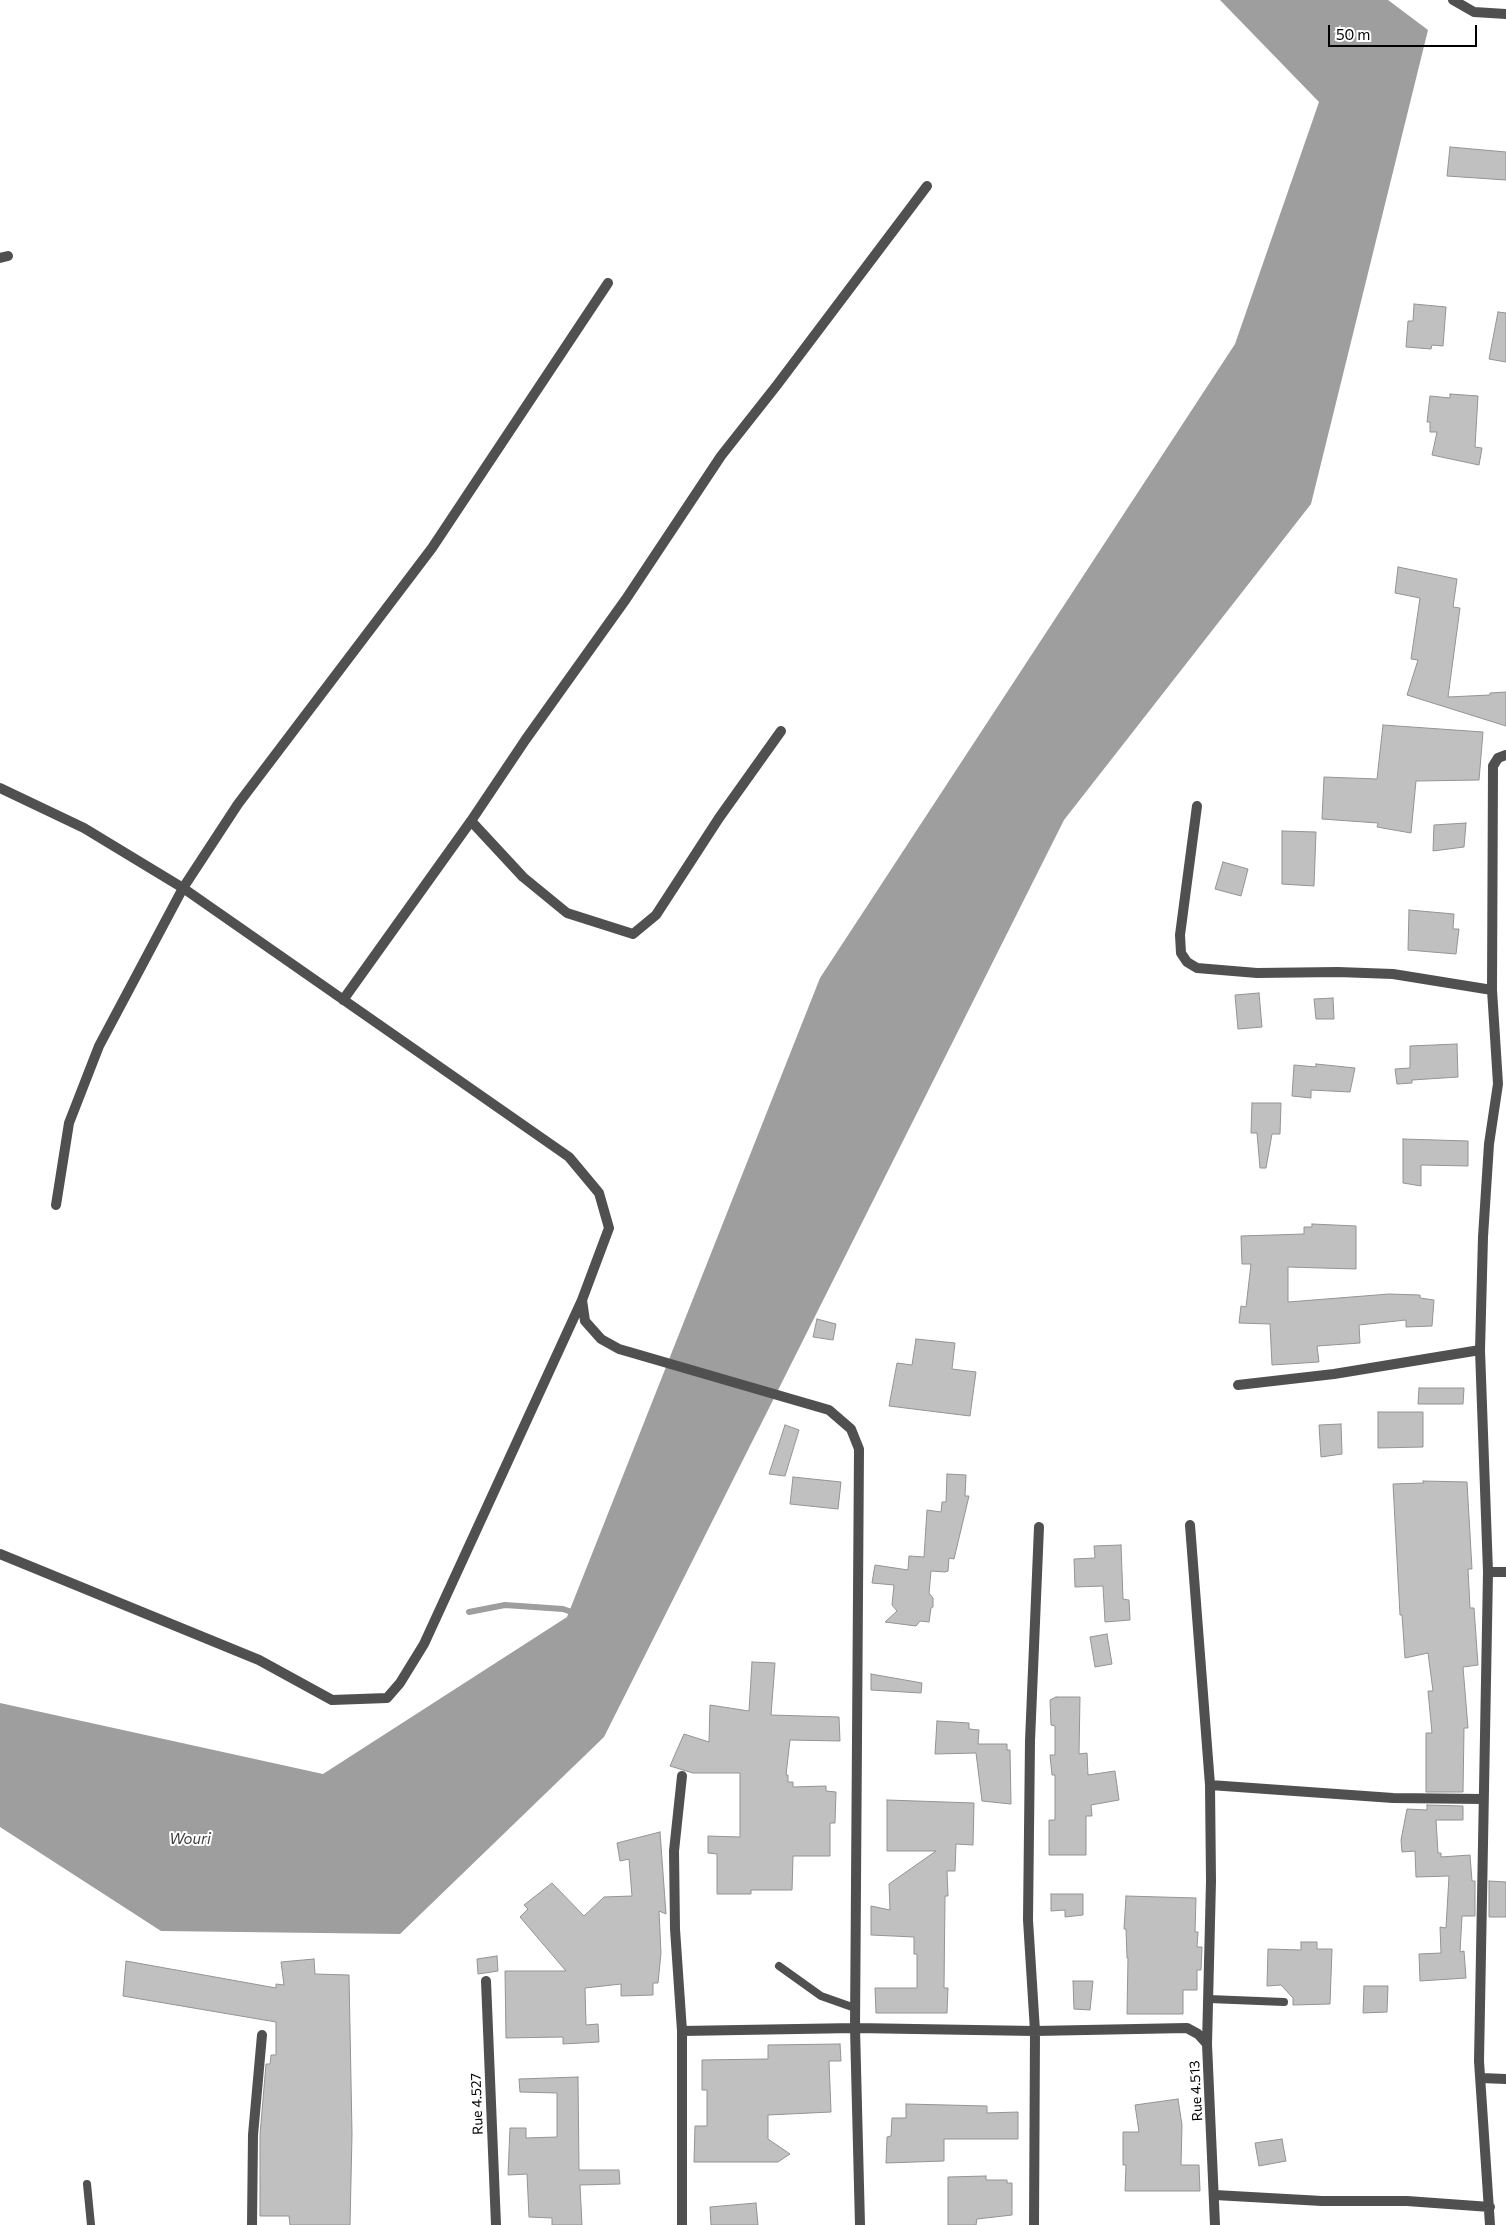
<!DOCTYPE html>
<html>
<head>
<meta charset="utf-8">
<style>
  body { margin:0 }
  #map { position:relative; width:1506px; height:2225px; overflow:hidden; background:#fff; font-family:Commissioner,sans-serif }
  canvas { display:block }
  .scale { position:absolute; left:1328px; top:25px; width:149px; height:22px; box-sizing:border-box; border:2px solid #000; border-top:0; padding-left:6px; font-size:15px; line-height:18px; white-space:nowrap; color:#000; -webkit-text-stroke:4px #fff; paint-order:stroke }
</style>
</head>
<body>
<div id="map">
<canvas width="1506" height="2225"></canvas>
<div class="scale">50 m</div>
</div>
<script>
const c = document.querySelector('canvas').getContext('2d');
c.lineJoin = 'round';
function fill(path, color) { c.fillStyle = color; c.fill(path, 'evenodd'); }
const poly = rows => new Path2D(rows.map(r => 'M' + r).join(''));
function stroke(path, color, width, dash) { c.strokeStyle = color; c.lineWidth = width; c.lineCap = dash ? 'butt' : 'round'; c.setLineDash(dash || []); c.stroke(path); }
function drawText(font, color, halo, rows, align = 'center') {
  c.font = font + ' Commissioner,sans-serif'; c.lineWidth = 4; c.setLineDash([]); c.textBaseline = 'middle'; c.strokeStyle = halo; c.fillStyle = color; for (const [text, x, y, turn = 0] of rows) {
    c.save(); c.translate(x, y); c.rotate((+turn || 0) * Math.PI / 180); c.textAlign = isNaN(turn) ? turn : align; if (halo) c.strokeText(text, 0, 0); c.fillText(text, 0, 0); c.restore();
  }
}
fill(poly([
  [1220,0,1388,0,1428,30,1311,504,1064,820,604,1737,400,1934,161,1931,0,1827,0,1703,323,1774,567,1617,820,978,1235,344,1319,102]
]), '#9e9e9e');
stroke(poly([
  [469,1612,505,1605,563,1609,577,1614]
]), '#9e9e9e', 6);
const building = poly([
  [1450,147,1506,152,1506,180,1447,176,1450,147],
  [1414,304,1446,307,1443,346,1432,345,1431,349,1406,347,1408,321,1413,321,1414,304],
  [1498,312,1506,313,1506,362,1489,359,1498,312],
  [1450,394,1478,396,1475,447,1482,448,1479,465,1432,455,1437,432,1430,432,1430,422,1427,422,1430,396,1450,398,1450,394],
  [1398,567,1457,579,1453,607,1460,608,1448,697,1490,695,1490,693,1506,692,1506,726,1407,695,1418,660,1411,659,1420,598,1395,593,1398,567],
  [1383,725,1483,732,1479,780,1416,781,1411,833,1377,827,1378,823,1322,819,1324,777,1377,779,1383,725],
  [1466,823,1464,847,1433,851,1434,825,1466,823],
  [1282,831,1316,832,1314,886,1282,884,1282,831],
  [1223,862,1248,869,1241,896,1215,889,1223,862],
  [1409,910,1454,914,1453,929,1459,929,1456,954,1408,950,1409,910],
  [1259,993,1262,1027,1238,1029,1235,995,1259,993],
  [1333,998,1334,1019,1316,1019,1314,999,1333,998],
  [1457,1044,1458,1077,1412,1080,1412,1083,1397,1084,1395,1069,1410,1068,1410,1046,1457,1044],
  [1316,1064,1355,1068,1350,1092,1311,1090,1311,1098,1292,1096,1294,1065,1316,1067,1316,1064],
  [1252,1103,1281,1103,1280,1134,1272,1134,1266,1168,1260,1168,1257,1133,1251,1133,1252,1103],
  [1403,1139,1468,1141,1468,1166,1421,1165,1421,1186,1403,1183,1403,1139],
  [1312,1224,1356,1226,1356,1269,1288,1267,1288,1302,1389,1294,1420,1295,1420,1298,1434,1300,1432,1326,1406,1327,1406,1320,1359,1325,1360,1343,1317,1346,1319,1362,1272,1365,1270,1324,1239,1323,1241,1306,1246,1307,1251,1264,1242,1264,1241,1236,1304,1234,1304,1227,1312,1227,1312,1224],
  [817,1319,836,1324,833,1340,813,1337,817,1319],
  [916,1339,955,1343,952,1369,976,1372,970,1416,889,1406,897,1363,912,1365,916,1339],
  [1419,1388,1464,1388,1463,1404,1418,1404,1419,1388],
  [1378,1412,1423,1412,1423,1447,1378,1448,1378,1412],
  [1341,1424,1342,1454,1321,1457,1319,1425,1341,1424],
  [785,1425,799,1430,785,1476,769,1474,785,1425],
  [947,1474,966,1475,965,1496,969,1496,954,1559,949,1558,948,1571,945,1572,931,1571,929,1593,933,1598,933,1607,931,1608,929,1622,920,1621,916,1626,885,1622,897,1611,892,1605,894,1585,872,1583,875,1565,908,1570,909,1556,924,1557,927,1510,941,1512,942,1502,946,1502,947,1474],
  [793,1477,841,1482,838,1509,790,1504,793,1477],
  [1423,1481,1467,1482,1472,1569,1468,1569,1470,1608,1474,1608,1478,1665,1463,1667,1468,1728,1464,1728,1463,1792,1426,1792,1426,1733,1432,1733,1428,1691,1433,1691,1428,1653,1405,1658,1402,1615,1400,1615,1393,1484,1424,1483,1423,1481],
  [1121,1545,1123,1599,1129,1600,1130,1620,1105,1622,1103,1586,1075,1587,1074,1559,1095,1558,1094,1546,1121,1545],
  [1107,1634,1112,1664,1095,1667,1090,1637,1107,1634],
  [752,1662,775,1663,771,1715,839,1717,840,1741,790,1740,786,1775,788,1775,788,1782,793,1782,793,1787,826,1786,826,1791,836,1792,835,1823,830,1823,830,1856,793,1856,792,1890,751,1890,751,1894,717,1894,717,1854,708,1853,708,1836,740,1837,740,1773,693,1773,670,1766,684,1734,709,1742,710,1705,749,1711,752,1662],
  [871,1674,922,1683,921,1693,871,1690,871,1674],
  [1056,1697,1080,1697,1079,1754,1087,1753,1088,1775,1115,1771,1119,1800,1091,1805,1092,1816,1086,1816,1086,1855,1049,1855,1049,1820,1055,1820,1055,1775,1052,1775,1050,1755,1055,1755,1055,1726,1051,1725,1050,1700,1056,1697],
  [937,1721,969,1723,969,1729,979,1730,978,1744,1007,1744,1007,1750,1010,1750,1011,1804,982,1801,976,1753,935,1754,937,1721],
  [887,1800,974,1803,973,1845,956,1844,955,1871,947,1871,948,1896,945,1896,944,1988,948,1988,947,2013,876,2013,875,1988,917,1988,917,1954,914,1954,914,1937,871,1935,871,1906,890,1910,889,1884,936,1851,887,1851,887,1800],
  [1427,1805,1463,1806,1463,1820,1436,1820,1438,1853,1441,1853,1441,1857,1470,1855,1472,1881,1475,1881,1475,1916,1462,1916,1460,1952,1464,1951,1466,1978,1420,1981,1419,1954,1441,1953,1440,1927,1446,1928,1449,1876,1416,1877,1415,1851,1402,1852,1401,1840,1407,1809,1427,1810,1427,1805],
  [660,1832,666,1914,659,1911,661,1953,658,1983,653,1983,653,1995,621,1996,621,1984,585,1988,586,2025,598,2024,599,2042,563,2044,563,2037,506,2038,505,1971,566,1971,520,1917,528,1909,524,1905,552,1883,584,1916,604,1897,632,1896,629,1859,620,1861,617,1843,660,1832],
  [1489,1881,1506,1882,1506,1917,1489,1917,1489,1881],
  [1051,1894,1083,1894,1083,1915,1065,1917,1065,1910,1051,1911,1051,1894],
  [1126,1896,1196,1898,1195,1932,1198,1932,1197,1947,1202,1947,1201,1970,1197,1970,1197,1990,1183,1990,1183,2014,1127,2014,1128,1958,1127,1958,1126,1929,1124,1929,1126,1896],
  [1301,1942,1317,1942,1317,1949,1332,1949,1330,2004,1293,2005,1293,1998,1281,1985,1267,1986,1268,1949,1301,1950,1301,1942],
  [497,1956,498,1971,478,1974,477,1959,497,1956],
  [314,1959,315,1974,349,1975,352,2134,350,2225,290,2225,289,2216,260,2216,260,2135,266,2064,270,2064,271,2055,276,2055,276,2022,123,1996,126,1961,276,1988,276,1984,284,1985,281,1962,314,1959],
  [1073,1981,1093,1981,1090,2010,1074,2009,1073,1981],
  [1364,1986,1388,1986,1387,2012,1363,2013,1364,1986],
  [840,2044,841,2061,829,2061,831,2112,768,2115,768,2139,790,2154,778,2162,694,2162,695,2126,707,2126,707,2090,702,2090,702,2060,768,2059,768,2045,840,2044],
  [578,2077,579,2170,619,2170,620,2184,580,2185,582,2225,552,2225,552,2218,529,2217,527,2174,508,2175,510,2128,526,2128,526,2138,557,2137,557,2093,520,2092,519,2079,578,2077],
  [1178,2099,1182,2125,1181,2165,1199,2165,1200,2191,1125,2191,1126,2165,1123,2165,1123,2132,1139,2132,1135,2105,1178,2099],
  [906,2104,987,2106,987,2113,1018,2112,1018,2139,944,2139,944,2161,886,2163,887,2137,891,2136,892,2118,906,2118,906,2104],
  [1282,2139,1286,2161,1259,2166,1255,2143,1282,2139],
  [986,2176,986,2180,1007,2180,1007,2183,1012,2183,1012,2215,977,2219,976,2225,948,2225,948,2177,986,2176],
  [756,2203,758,2225,711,2225,710,2207,756,2203]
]);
fill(building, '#c0c0c0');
stroke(building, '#949494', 1);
stroke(poly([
  [779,1966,821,1996,855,2008],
  [1209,1999,1284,2002],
  [87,2184,91,2225]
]), '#505050', 8);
stroke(poly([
  [1453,0,1474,12,1506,14],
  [0,258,8,256],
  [0,788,84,828,183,888,569,1157,599,1193,609,1228,582,1300,585,1321,601,1339,619,1349,829,1410,851,1429,859,1449,855,2028,860,2225],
  [1197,806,1180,935,1181,953,1187,962,1197,968,1257,973,1338,972,1393,974,1492,990],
  [471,821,523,877,567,913,633,934,656,915,719,818,781,731],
  [343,1000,471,821,526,739,626,599,721,456,777,385,927,186],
  [56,1205,69,1123,99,1046,183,888,238,804,432,548,608,283],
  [1238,1385,1334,1374,1480,1350],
  [1190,1525,1210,1785,1211,1881,1207,2044],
  [0,1554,259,1660,332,1700,387,1698,400,1683,424,1644,582,1300],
  [1488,1572,1506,1572],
  [682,1776,674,1851,675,1929,682,2031,855,2028,1035,2031,1187,2028,1198,2034,1207,2044,1215,2225],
  [1210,1785,1393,1798,1483,1799],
  [486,1981,496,2225],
  [1481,2078,1506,2079],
  [1215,2195,1322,2201,1407,2201,1490,2207],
  [252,2225,253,2135,262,2035],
  [682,2225,682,2031],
  [1034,2225,1035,2031,1028,1920,1030,1741,1039,1527],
  [1490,2225,1479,2061,1488,1572,1480,1350,1483,1237,1489,1144,1498,1084,1492,990,1493,766,1498,758,1506,755]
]), '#505050', 10);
drawText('14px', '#000', '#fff', [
  ["Rue 4.513",1196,2091,-93],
  ["Rue 4.527",477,2104,-92]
]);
drawText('italic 15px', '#3f3f3f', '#fff', [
  ["Wouri",190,1839]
]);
</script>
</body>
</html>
